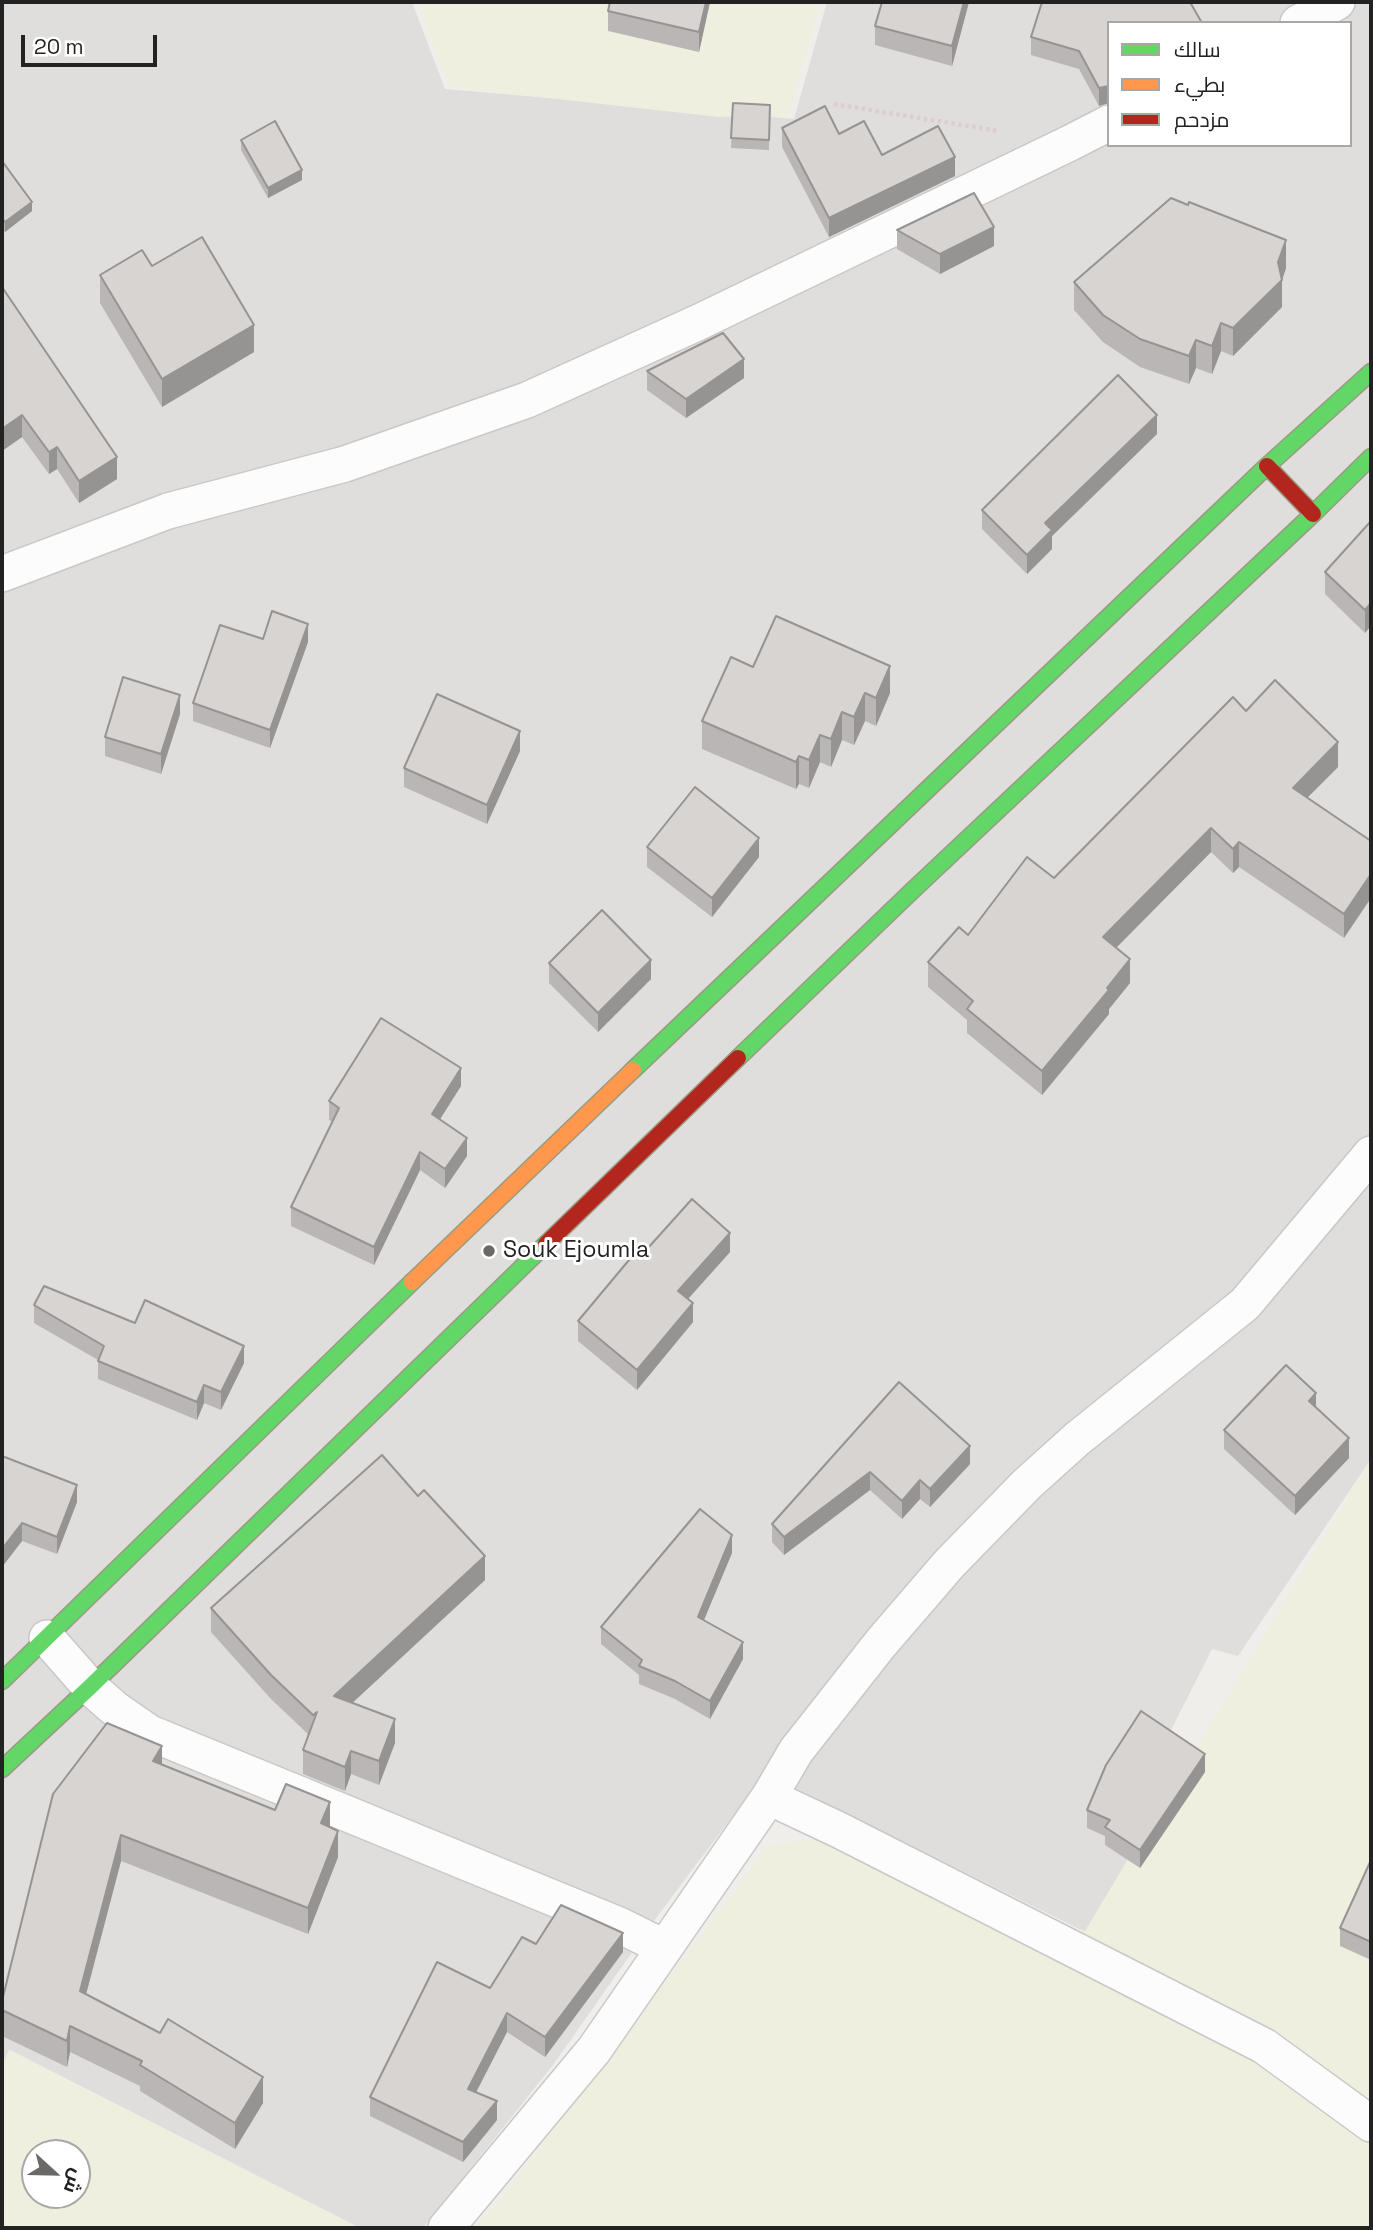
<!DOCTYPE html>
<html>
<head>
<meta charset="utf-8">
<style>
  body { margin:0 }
  #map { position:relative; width:1373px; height:2230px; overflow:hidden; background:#f0eeeb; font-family:"Space Grotesk",Cairo,sans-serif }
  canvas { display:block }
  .frame { position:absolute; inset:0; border:4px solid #222; pointer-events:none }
  .legend { position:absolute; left:1107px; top:21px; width:245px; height:126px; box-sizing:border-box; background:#fff; border:2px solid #a7a7a7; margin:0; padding:9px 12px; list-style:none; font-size:21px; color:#222 }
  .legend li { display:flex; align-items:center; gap:14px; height:35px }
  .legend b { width:35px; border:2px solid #a7a7a7 }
  .north { position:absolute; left:21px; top:2139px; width:70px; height:70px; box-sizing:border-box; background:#fff; border:2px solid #a7a7a7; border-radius:50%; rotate:112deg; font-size:19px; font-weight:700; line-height:28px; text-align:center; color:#222 }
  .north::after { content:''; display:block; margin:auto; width:24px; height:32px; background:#6a6968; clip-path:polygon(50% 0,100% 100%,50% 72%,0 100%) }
  .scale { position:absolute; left:21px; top:35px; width:136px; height:32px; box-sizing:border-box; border:4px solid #222; border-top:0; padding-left:9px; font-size:21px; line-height:24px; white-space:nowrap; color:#222; -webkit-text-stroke:5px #fff; paint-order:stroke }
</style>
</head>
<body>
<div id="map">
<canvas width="1373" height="2230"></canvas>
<div class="frame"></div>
<ul class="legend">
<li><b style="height:9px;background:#63d668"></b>سالك</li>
<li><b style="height:9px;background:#ff974d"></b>بطيء</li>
<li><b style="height:9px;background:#b3261e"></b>مزدحم</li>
</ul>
<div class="north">ش</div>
<div class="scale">20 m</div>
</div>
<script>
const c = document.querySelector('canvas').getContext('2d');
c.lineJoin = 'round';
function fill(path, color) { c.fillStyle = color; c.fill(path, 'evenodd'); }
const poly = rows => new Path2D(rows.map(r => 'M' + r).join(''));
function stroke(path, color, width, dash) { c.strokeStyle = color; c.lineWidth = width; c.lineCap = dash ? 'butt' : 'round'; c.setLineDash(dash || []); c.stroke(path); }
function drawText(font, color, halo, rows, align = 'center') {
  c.font = font + ' "Space Grotesk",sans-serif'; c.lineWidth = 6; c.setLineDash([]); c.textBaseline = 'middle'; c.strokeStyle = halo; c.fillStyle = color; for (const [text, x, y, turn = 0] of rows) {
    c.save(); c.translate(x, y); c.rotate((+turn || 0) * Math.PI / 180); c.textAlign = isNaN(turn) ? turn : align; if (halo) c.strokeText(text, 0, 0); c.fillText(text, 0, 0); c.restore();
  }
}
fill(poly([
  [2,2,412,2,445,89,794,119,827,2,1371,2,1371,1459,1238,1656,1212,1649,1164,1744,1184,1764,1085,1932,765,1773,659,1914,553,2065,423,2228,360,2228,10,2050,2,2065],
  [1109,23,1350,23,1350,145,1109,145]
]), '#dfdedc');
fill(poly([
  [418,2,820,2,789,115,719,117,450,87],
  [1371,1459,1371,2228,472,2228,498,2203,769,1845,814,1839,1085,1931],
  [9,2050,360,2228,2,2228,2,2065],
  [35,2153,77,2153,77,2195,35,2195]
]), '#efefdf');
const street = poly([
  [1298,23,1337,2],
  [2,574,168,511,345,464,527,400,697,323,1070,143,1109,123],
  [47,1638,90,1687,114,1708,150,1733,619,1925,663,1947],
  [769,1797,839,1830,1264,2046,1371,2124],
  [446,2228,594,2050,769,1797,796,1751,881,1643,949,1564,1027,1484,1077,1439,1245,1304,1371,1154]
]);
const fast = poly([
  [738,1058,913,890,1313,514,1371,457],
  [633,1070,1267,466,1371,372],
  [2,1681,412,1282],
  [2,1769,90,1687,546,1244]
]);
const slow = poly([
  [412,1282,633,1070]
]);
const jam = poly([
  [1267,466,1313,514],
  [546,1244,738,1058]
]);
stroke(street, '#c9c8c7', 38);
stroke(fast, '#999a82', 19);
stroke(slow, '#999a82', 19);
stroke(jam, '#999a82', 19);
stroke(poly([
  [834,104,999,131]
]), '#dccecd', 4.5, [3.5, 3.5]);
stroke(street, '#fdfcfc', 35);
stroke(fast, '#63d668', 16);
stroke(slow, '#ff974d', 16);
stroke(jam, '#b3261e', 16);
fill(poly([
  [610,2,710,2,699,52,608,31,608,11],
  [969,2,952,66,875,45,875,26],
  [1109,23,1099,106,1079,69,1031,55,1031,37],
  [733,103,770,105,769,150,731,148],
  [782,128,839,134,882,155,955,176,829,237,782,147],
  [241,140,302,180,268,198,241,150],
  [2,161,32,211,5,232,2,228],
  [897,230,994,246,940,274,897,249],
  [152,266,254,352,162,407,100,303,100,275],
  [1286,268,1282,280,1282,307,1233,356,1221,351,1212,374,1196,368,1189,384,1140,367,1103,342,1074,310,1074,282],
  [2,287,117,479,79,503,57,469,49,474,22,437,2,451],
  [647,371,744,378,686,418,647,390],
  [1157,434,1052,536,1052,549,1027,574,982,529,982,510],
  [1371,521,1365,633,1325,594,1325,572],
  [263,639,308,642,270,748,193,721,193,703],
  [753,667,890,693,876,726,865,721,854,745,842,740,831,767,820,762,809,788,799,784,796,789,702,749,702,721],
  [1246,711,1338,767,1307,798,1371,841,1344,938,1239,867,1233,873,1211,852,1116,948,1130,983,1109,1009,1109,1014,1042,1095,967,1033,967,1020,928,987,928,962,1054,878],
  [180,714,161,774,105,756,105,737],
  [520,751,487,824,404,787,404,768],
  [647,847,759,857,712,917,647,867],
  [549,963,651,979,598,1032,549,983],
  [461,1086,439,1120,467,1156,445,1188,420,1170,374,1265,291,1226,291,1207,333,1122,329,1120,329,1101],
  [730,1252,688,1299,693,1322,637,1390,578,1341,578,1321,639,1258],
  [34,1305,135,1323,244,1363,221,1410,204,1403,197,1420,98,1379,98,1360,34,1323],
  [899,1382,970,1464,930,1507,920,1499,902,1519,870,1490,784,1555,772,1542,772,1524],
  [1316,1408,1349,1458,1295,1515,1224,1449,1224,1430],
  [2,1456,77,1502,57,1554,22,1541,2,1567],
  [732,1553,704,1620,743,1659,710,1719,675,1699,639,1684,639,1675,601,1644,601,1627],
  [485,1580,352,1703,395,1743,379,1785,351,1774,345,1791,303,1774,303,1750,308,1734,271,1699,211,1632,211,1608],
  [162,1764,275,1810,330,1827,338,1857,308,1934,121,1861,86,1995,263,2103,235,2149,140,2091,140,2086,70,2052,67,2067,2,2036,2,2001],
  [1205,1772,1140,1868,1105,1845,1105,1836,1087,1828,1087,1810],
  [1371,1860,1371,1960,1340,1946,1340,1928],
  [536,1944,623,1952,545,2057,507,2032,476,2092,497,2120,463,2162,370,2116,370,2097]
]), '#b9b6b5');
fill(poly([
  [706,2,710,2,699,52,699,32],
  [964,2,969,2,952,66,952,46],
  [1109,86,1109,103,1099,106,1099,88],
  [955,157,955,176,829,237,829,218],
  [302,170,302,180,268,198,268,188],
  [32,202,32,211,5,232,5,222],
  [994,227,994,246,940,274,940,254],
  [1286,240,1286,268,1282,280,1282,307,1233,356,1233,328,1278,262],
  [1221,323,1221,351,1212,374,1212,346],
  [254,325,254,352,162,407,162,379],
  [1196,340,1196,368,1189,384,1189,356],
  [744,359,744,378,686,418,686,399],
  [22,415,22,437,2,451,2,429],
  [1157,415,1157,434,1052,536,1052,549,1027,574,1027,555,1045,523],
  [57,447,57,469,49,474,49,452],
  [117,457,117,479,79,503,79,481],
  [1371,603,1371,626,1365,633,1365,610],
  [308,624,308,642,270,748,270,730],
  [890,666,890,693,876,726,876,698],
  [865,693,865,721,854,745,854,717],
  [180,695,180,714,161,774,161,754],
  [842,712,842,740,831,767,831,739],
  [520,731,520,751,487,824,487,805],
  [820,735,820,762,809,788,809,760],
  [1338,742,1338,767,1293,812,1293,788],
  [799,756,799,784,796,789,796,762],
  [1211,828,1211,852,1103,961,1103,937],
  [759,838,759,857,712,917,712,898],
  [1239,842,1239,867,1233,873,1233,849],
  [1371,874,1371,898,1344,938,1344,914],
  [1130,959,1130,983,1109,1009,1109,1014,1042,1095,1042,1071],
  [651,960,651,979,598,1032,598,1013],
  [461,1068,461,1086,432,1132,432,1114],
  [467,1138,467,1156,445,1188,445,1169],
  [420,1152,420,1170,374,1265,374,1247],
  [730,1233,730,1252,678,1310,678,1291],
  [693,1303,693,1322,637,1390,637,1370],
  [244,1346,244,1363,221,1410,221,1392],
  [204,1385,204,1403,197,1420,197,1402],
  [1316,1393,1316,1413,1309,1401],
  [1349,1438,1349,1458,1295,1515,1295,1496],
  [970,1446,970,1464,930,1507,930,1489],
  [870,1472,870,1490,784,1555,784,1537],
  [920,1480,920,1499,902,1519,902,1501],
  [77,1485,77,1502,57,1554,57,1537],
  [22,1523,22,1541,2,1567,2,1549],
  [732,1535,732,1553,698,1634,698,1617],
  [485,1556,485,1580,334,1720,334,1696],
  [743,1642,743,1659,710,1719,710,1701],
  [395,1719,395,1743,379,1785,379,1761],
  [162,1746,162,1772,153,1761],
  [351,1751,351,1774,345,1791,345,1767],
  [1205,1754,1205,1772,1140,1868,1140,1850],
  [330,1802,330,1828,321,1823],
  [338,1831,338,1857,308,1934,308,1908],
  [121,1835,121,1861,80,2017,80,1991],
  [623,1933,623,1952,545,2057,545,2037],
  [507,2013,507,2032,468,2108,468,2089],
  [70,2026,70,2052,67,2067,67,2041],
  [263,2077,263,2103,235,2149,235,2123],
  [497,2101,497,2120,463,2162,463,2142]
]), '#969493');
const building = poly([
  [610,2,706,2,699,32,608,11,610,2],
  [882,2,964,2,952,46,875,26,882,2],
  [1042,2,1190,2,1202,23,1109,23,1109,86,1099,88,1079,51,1031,37,1042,2],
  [733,103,770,105,769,140,731,138,733,103],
  [825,106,839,134,864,121,882,155,938,126,955,157,829,218,782,128,825,106],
  [275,121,302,170,268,188,241,140,275,121],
  [2,161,32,202,5,222,2,218,2,161],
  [974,193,994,227,940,254,897,230,974,193],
  [1171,198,1188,205,1189,202,1286,240,1278,262,1282,280,1233,328,1221,323,1212,346,1196,340,1189,356,1140,339,1103,315,1074,282,1171,198],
  [202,237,254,325,162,379,100,275,142,250,152,266,202,237],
  [2,287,117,457,79,481,57,447,49,452,22,415,2,429,2,287],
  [723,333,744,359,686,399,647,371,723,333],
  [1118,375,1157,415,1045,523,1052,530,1027,555,982,510,1118,375],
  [1371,521,1371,603,1365,610,1325,572,1371,521],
  [272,611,308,624,270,730,193,703,220,625,263,639,272,611],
  [776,616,890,666,876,698,865,693,854,717,842,712,831,739,820,735,809,760,799,756,796,762,702,721,731,657,753,667,776,616],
  [123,677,180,695,161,754,105,737,123,677],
  [1275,680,1338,742,1293,788,1371,841,1371,874,1344,914,1239,842,1233,849,1211,828,1103,937,1130,959,1107,988,1109,990,1042,1071,967,1009,973,1001,928,962,959,927,968,935,1027,857,1054,878,1233,697,1246,711,1275,680],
  [437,694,520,731,487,805,404,768,437,694],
  [695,787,759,838,712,898,647,847,695,787],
  [602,910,651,960,598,1013,549,963,602,910],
  [381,1018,461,1068,432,1114,467,1138,445,1169,420,1152,374,1247,291,1207,339,1108,329,1101,381,1018],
  [692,1199,730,1233,678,1291,693,1303,637,1370,578,1321,634,1254,639,1258,692,1199],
  [44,1286,135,1323,145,1300,244,1346,221,1392,204,1385,197,1402,98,1361,104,1346,34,1305,44,1286],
  [1286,1365,1316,1393,1309,1401,1349,1438,1295,1496,1224,1430,1286,1365],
  [899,1382,970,1446,930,1489,920,1480,902,1501,870,1472,784,1537,772,1524,899,1382],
  [382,1455,418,1496,424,1490,485,1556,334,1696,395,1719,379,1761,351,1751,345,1767,303,1750,317,1712,313,1715,271,1675,211,1608,382,1455],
  [2,1456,77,1485,57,1537,22,1523,2,1549,2,1456],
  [700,1509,732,1535,698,1617,743,1642,710,1701,675,1681,639,1666,642,1660,601,1627,700,1509],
  [1141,1711,1205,1754,1140,1850,1105,1827,1110,1820,1087,1810,1106,1765,1141,1711],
  [107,1723,162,1746,153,1761,275,1810,286,1784,330,1802,321,1823,338,1831,308,1908,121,1835,80,1991,160,2033,168,2019,263,2077,235,2123,140,2065,142,2061,70,2026,67,2041,2,2010,2,2001,53,1794,107,1723],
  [1371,1860,1371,1942,1340,1928,1371,1860],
  [561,1905,623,1933,545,2037,507,2013,468,2089,497,2101,463,2142,370,2097,437,1962,490,1988,522,1937,536,1944,561,1905]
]);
fill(building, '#d7d4d2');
stroke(building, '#969493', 2);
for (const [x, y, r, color] of [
  [489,1251,7,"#6a6968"]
]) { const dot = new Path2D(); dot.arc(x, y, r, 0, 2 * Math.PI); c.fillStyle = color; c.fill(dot); stroke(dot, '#fff', 2.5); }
drawText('23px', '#222', '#fff', [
  ["Souk Ejoumla",503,1251]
], 'left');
</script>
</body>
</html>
